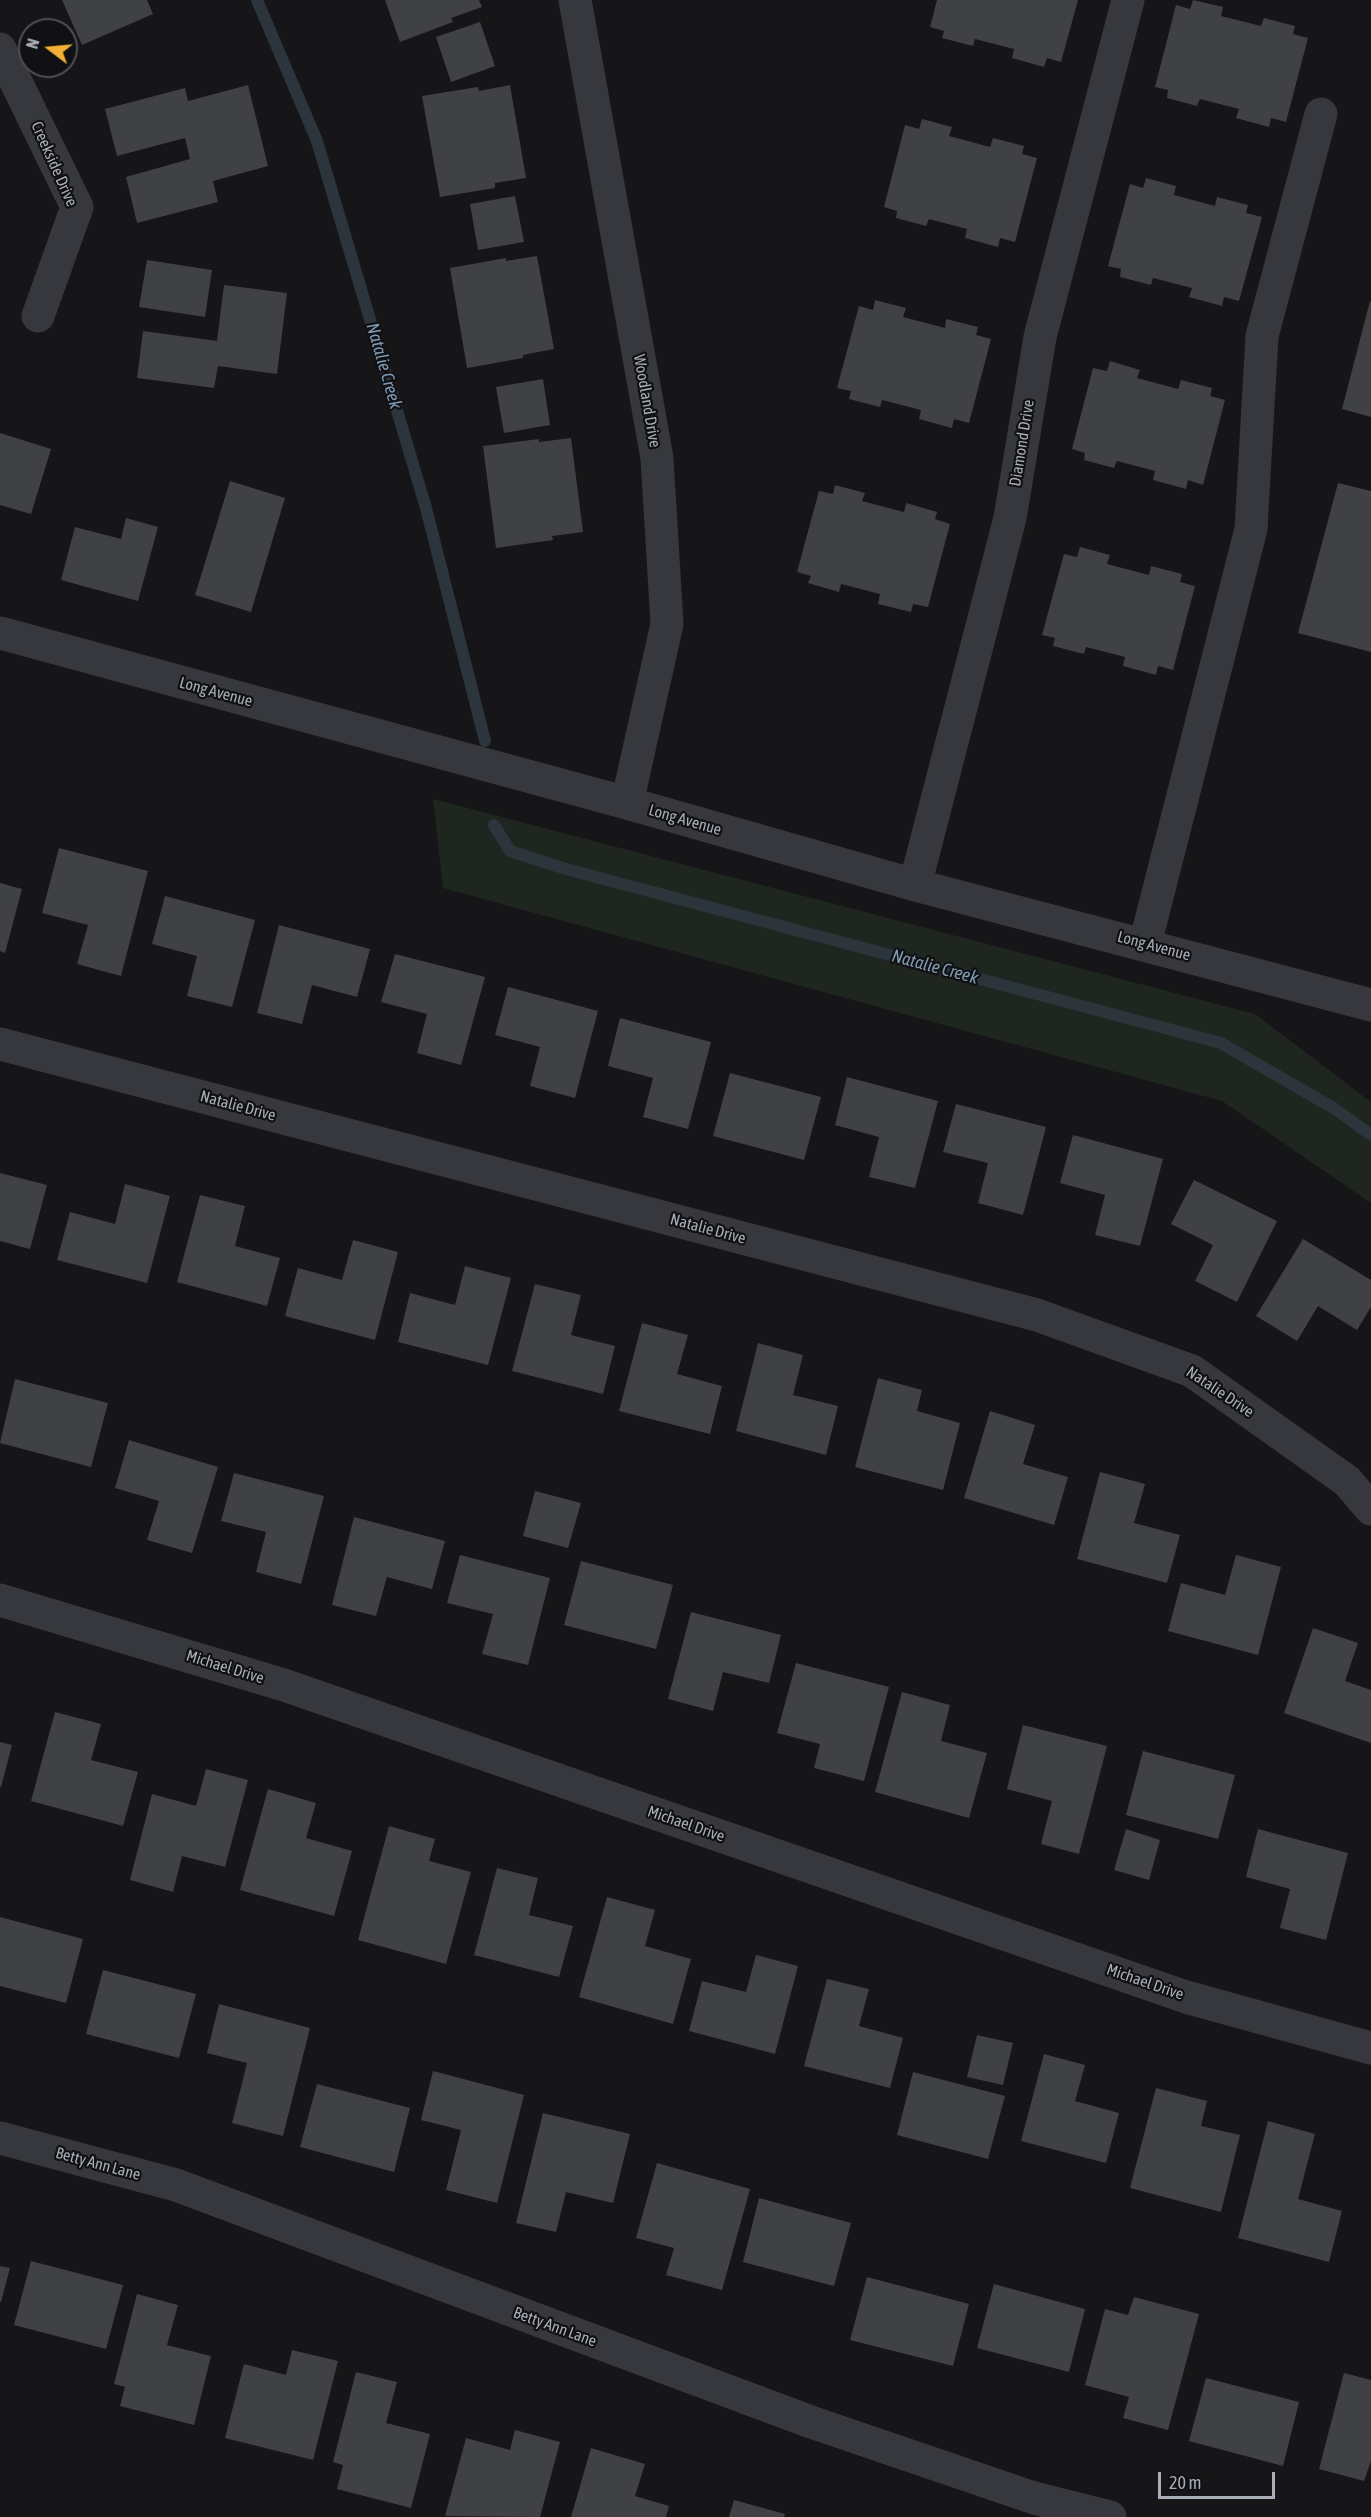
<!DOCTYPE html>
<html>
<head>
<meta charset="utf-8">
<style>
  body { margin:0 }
  #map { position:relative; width:1371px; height:2517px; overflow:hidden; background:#161618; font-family:"Asap Condensed",sans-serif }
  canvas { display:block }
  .north { position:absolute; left:18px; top:18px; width:60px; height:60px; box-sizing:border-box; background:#111113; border:2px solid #4d4f55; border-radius:50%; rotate:286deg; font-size:16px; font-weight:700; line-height:24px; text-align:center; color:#a8adb8 }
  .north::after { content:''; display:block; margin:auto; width:21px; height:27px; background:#f2b134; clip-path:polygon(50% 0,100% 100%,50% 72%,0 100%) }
  .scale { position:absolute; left:1158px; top:2472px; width:117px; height:27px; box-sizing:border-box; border:3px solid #a8adb8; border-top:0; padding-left:8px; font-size:18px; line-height:21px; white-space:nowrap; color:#a8adb8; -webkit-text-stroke:4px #111113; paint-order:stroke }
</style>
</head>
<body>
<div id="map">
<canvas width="1371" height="2517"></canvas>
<div class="north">N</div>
<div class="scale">20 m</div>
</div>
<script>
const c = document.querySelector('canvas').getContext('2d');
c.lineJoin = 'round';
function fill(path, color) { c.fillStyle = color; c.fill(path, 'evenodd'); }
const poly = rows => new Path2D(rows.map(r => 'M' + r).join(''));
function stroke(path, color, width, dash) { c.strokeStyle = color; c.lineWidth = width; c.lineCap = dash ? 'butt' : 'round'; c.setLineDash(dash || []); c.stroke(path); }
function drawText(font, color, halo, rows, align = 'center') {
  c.font = font + ' "Asap Condensed",sans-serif'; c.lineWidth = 4.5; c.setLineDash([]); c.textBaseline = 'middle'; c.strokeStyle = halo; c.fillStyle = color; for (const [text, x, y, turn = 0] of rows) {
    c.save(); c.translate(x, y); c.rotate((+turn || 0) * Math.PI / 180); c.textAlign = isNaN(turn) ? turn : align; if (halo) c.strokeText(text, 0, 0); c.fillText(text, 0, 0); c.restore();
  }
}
fill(poly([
  [433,799,1255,1014,1371,1102,1371,1203,1222,1101,443,888]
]), '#1e261f');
stroke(poly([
  [257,0,317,141,426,508,485,741],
  [494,825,510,851,566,869,1221,1043,1335,1109,1371,1135]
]), '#2c353c', 12);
fill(poly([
  [62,0,147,0,153,14,82,45],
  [385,0,479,0,482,7,451,18,453,22,400,42],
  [937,0,1078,0,1061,62,1047,58,1044,67,1012,58,1014,49,975,39,973,46,942,38,944,31,930,27],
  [1193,0,1223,7,1221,16,1261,26,1264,18,1295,26,1293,34,1308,38,1286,122,1271,118,1269,127,1236,118,1239,109,1200,99,1197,106,1167,98,1168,90,1155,87,1176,5,1190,9],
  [480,22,495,66,451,82,436,37],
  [248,85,268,166,213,181,218,202,137,223,126,177,190,159,185,138,117,156,105,109,185,88,188,101],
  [510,85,526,178,495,183,495,188,440,197,422,96,478,87,479,91],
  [922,119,952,127,949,136,990,147,993,138,1024,146,1022,154,1037,158,1015,242,1000,238,998,247,965,238,967,229,929,219,926,226,896,218,897,211,884,207,905,125,919,129],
  [1146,178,1176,186,1174,195,1215,206,1217,197,1248,205,1246,213,1262,217,1239,301,1224,297,1222,306,1189,297,1192,288,1153,278,1151,285,1120,277,1121,269,1108,266,1130,184,1143,188],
  [515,196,524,242,478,250,470,204],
  [537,256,554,349,523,355,523,358,467,368,450,268,506,258,506,261],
  [147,260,212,270,205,317,139,307],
  [224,285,287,293,277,374,218,366,214,388,137,378,143,331,217,341],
  [875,300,906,308,903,317,945,328,946,319,978,327,976,335,991,339,969,423,954,419,952,428,919,419,921,410,882,400,880,407,849,399,851,391,837,388,859,306,873,310],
  [1370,301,1371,302,1371,417,1342,409],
  [1110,361,1140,370,1137,378,1178,389,1181,380,1212,388,1210,396,1225,400,1203,485,1188,480,1186,489,1153,480,1155,471,1117,461,1114,468,1084,460,1085,453,1072,449,1093,368,1107,371],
  [543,379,550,425,504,433,496,387],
  [0,433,51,449,31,514,0,505],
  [571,438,583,532,552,536,553,540,496,548,483,446,539,439,539,442],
  [230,481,285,498,251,612,195,595],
  [1338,483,1371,491,1371,652,1298,633],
  [835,485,865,493,862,501,904,512,906,503,937,512,935,519,950,524,928,607,913,604,911,612,878,604,880,594,841,584,839,592,808,583,811,576,797,572,819,491,833,494],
  [126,518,158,527,138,601,61,580,75,527,121,539],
  [1080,547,1110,555,1107,564,1149,575,1151,566,1182,574,1180,582,1195,586,1173,670,1158,666,1156,675,1123,666,1125,657,1086,647,1084,654,1053,646,1055,638,1042,635,1064,554,1077,557],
  [59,848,148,871,121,976,77,964,88,925,42,913],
  [0,883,22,889,5,953,0,951],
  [165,896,255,920,232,1007,187,996,197,956,152,944],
  [279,925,370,949,357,997,312,985,302,1024,257,1013],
  [395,954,485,977,461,1065,417,1053,427,1014,381,1002],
  [508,987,598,1011,575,1098,530,1086,540,1047,495,1035],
  [620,1018,711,1042,688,1129,643,1117,653,1078,608,1066],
  [730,1073,821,1097,804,1160,713,1136],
  [847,1077,938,1101,915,1188,869,1177,879,1137,835,1125],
  [956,1104,1046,1127,1023,1215,978,1203,988,1163,943,1152],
  [1073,1135,1163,1159,1140,1246,1095,1235,1105,1195,1060,1183],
  [0,1173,47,1185,30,1249,0,1241],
  [1194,1180,1277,1221,1237,1302,1195,1281,1213,1245,1171,1224],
  [125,1184,170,1196,147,1283,57,1260,70,1212,115,1224],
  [200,1195,245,1206,235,1246,280,1258,267,1306,177,1282],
  [1303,1239,1371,1280,1371,1307,1357,1330,1318,1306,1297,1341,1256,1316],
  [353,1240,398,1252,375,1340,285,1316,298,1268,342,1280],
  [465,1266,511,1278,488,1365,398,1342,410,1293,455,1305],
  [535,1284,581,1295,571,1335,615,1346,603,1394,512,1371],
  [642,1323,688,1335,677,1374,722,1386,710,1434,619,1411],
  [758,1343,803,1355,793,1395,838,1406,826,1455,736,1431],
  [878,1378,922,1390,917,1411,960,1423,943,1490,855,1467],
  [15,1379,108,1403,91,1467,0,1443],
  [990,1411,1035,1425,1023,1464,1068,1477,1054,1525,964,1498],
  [129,1440,218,1467,192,1553,147,1540,159,1501,115,1488],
  [1100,1472,1145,1484,1134,1523,1180,1535,1167,1583,1077,1559],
  [234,1473,324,1496,301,1584,256,1572,266,1532,221,1521],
  [535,1491,581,1503,568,1548,523,1536],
  [354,1517,445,1541,432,1589,387,1577,376,1616,332,1605],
  [460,1555,550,1578,528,1665,482,1654,493,1614,447,1603],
  [1236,1555,1281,1567,1258,1655,1168,1631,1181,1583,1225,1595],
  [581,1561,673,1585,656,1649,564,1625],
  [691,1612,781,1635,769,1683,723,1672,713,1711,668,1699],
  [1313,1628,1358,1643,1345,1681,1371,1690,1371,1743,1284,1713],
  [796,1663,889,1687,864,1781,814,1768,820,1744,777,1733],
  [902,1692,950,1705,941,1741,987,1753,969,1818,875,1792],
  [55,1712,101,1724,91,1760,138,1772,123,1826,31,1801],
  [1023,1725,1107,1746,1079,1854,1041,1844,1052,1801,1007,1789],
  [0,1742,12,1745,1,1787,0,1787],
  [1143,1751,1235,1775,1218,1839,1126,1815],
  [206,1769,248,1780,225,1867,182,1856,173,1892,130,1880,152,1794,196,1806],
  [268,1789,316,1803,306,1838,352,1851,334,1916,240,1890],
  [389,1826,435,1839,429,1861,471,1872,446,1964,358,1940],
  [1126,1829,1160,1840,1149,1880,1114,1870],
  [1258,1829,1348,1853,1326,1940,1280,1928,1290,1889,1246,1877],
  [497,1868,538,1878,529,1915,573,1926,559,1977,474,1955],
  [607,1897,655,1910,645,1946,691,1959,673,2024,579,1997],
  [0,1917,83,1939,66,2003,0,1986],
  [756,1955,798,1966,775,2054,689,2031,702,1981,746,1992],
  [103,1970,196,1994,179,2058,86,2034],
  [827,1979,869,1989,859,2026,903,2038,890,2088,804,2066],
  [219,2004,310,2028,283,2136,232,2123,247,2063,207,2053],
  [977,2035,1013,2043,1003,2085,967,2077],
  [1044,2054,1085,2065,1075,2101,1119,2113,1106,2163,1021,2141],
  [433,2071,524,2095,497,2203,446,2190,461,2130,421,2120],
  [913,2072,1005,2096,988,2159,897,2135],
  [317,2084,410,2108,394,2172,300,2147],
  [1156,2088,1207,2101,1201,2126,1240,2135,1221,2212,1130,2188],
  [543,2113,630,2134,613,2203,566,2192,556,2232,516,2223],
  [1268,2121,1315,2134,1298,2199,1342,2211,1329,2262,1238,2238],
  [657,2163,750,2189,722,2290,666,2275,674,2248,636,2238],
  [759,2198,851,2223,834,2286,743,2262],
  [31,2261,123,2285,106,2349,14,2325],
  [0,2266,10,2268,1,2302,0,2302],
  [867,2277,969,2304,953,2366,850,2340],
  [994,2284,1085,2309,1069,2372,977,2348],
  [137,2294,178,2305,167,2345,211,2356,194,2425,120,2406,125,2387,114,2384],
  [1134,2297,1199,2314,1168,2430,1123,2418,1129,2397,1085,2385,1105,2309,1128,2315],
  [292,2350,338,2361,313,2460,225,2438,244,2364,286,2375],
  [356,2372,397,2382,386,2423,430,2434,411,2508,337,2489,343,2465,333,2462],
  [1344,2373,1371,2380,1371,2461,1364,2481,1319,2469],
  [1206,2378,1299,2402,1283,2466,1189,2441],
  [515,2430,560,2442,540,2517,445,2516,466,2438,510,2450],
  [591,2448,645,2464,635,2496,669,2506,666,2517,571,2517],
  [734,2500,785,2514,784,2517,729,2517]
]), '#404145');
stroke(poly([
  [575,0,657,458,667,624,627,803],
  [0,49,77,207,38,316],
  [0,633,627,803,915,885,1371,1005],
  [915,885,1010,518,1040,337,1128,0],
  [1145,944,1251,529,1262,336,1321,114],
  [0,1044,1037,1315,1192,1371,1347,1481,1371,1509],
  [0,1600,284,1685,1186,1997,1371,2048],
  [0,2138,176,2185,811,2422,1034,2498,1110,2517]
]), '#37383d', 33);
drawText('16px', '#a8adb8', '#111113', [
  ["Creekside Drive",54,164,66],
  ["Woodland Drive",647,401,80],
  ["Diamond Drive",1022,443,-81],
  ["Long Avenue",216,692,15],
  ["Long Avenue",685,820,16],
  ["Long Avenue",1154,946,15],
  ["Natalie Drive",238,1106,15],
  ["Natalie Drive",708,1229,15],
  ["Natalie Drive",1220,1392,34],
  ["Michael Drive",225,1667,17],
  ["Michael Drive",686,1824,19],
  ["Michael Drive",1145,1982,19],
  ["Betty Ann Lane",98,2164,15],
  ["Betty Ann Lane",555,2327,20]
]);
drawText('italic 18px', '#7f9bb3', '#111113', [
  ["Natalie Creek",384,366,74],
  ["Natalie Creek",935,967,15]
]);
</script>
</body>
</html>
